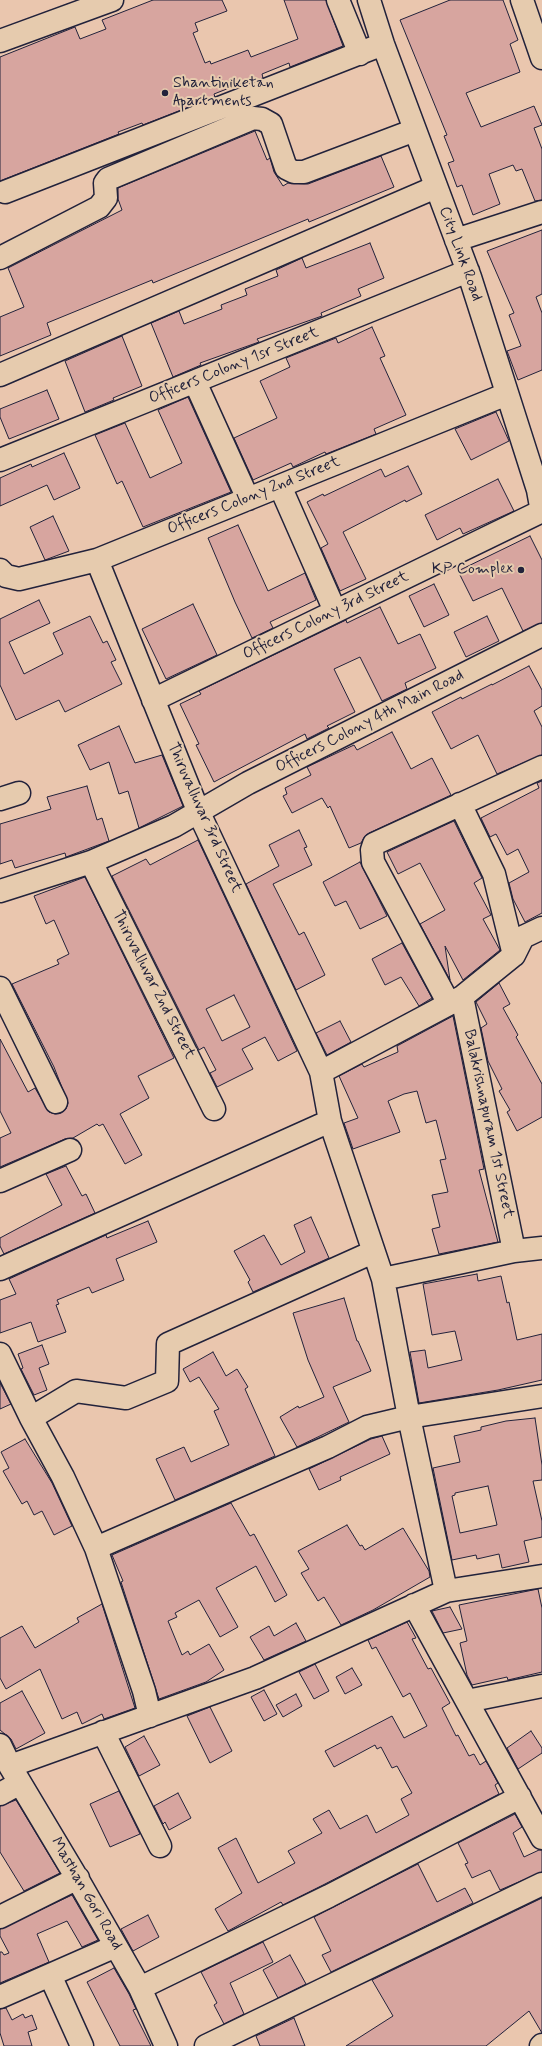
<!DOCTYPE html>
<html>
<head>
<meta charset="utf-8">
<style>
  body { margin:0 }
  canvas { display:block; background:#eac6ae }
</style>
</head>
<body>
<canvas width="542" height="2046"></canvas>
<script>
const c = document.querySelector('canvas').getContext('2d');
c.lineJoin = 'round';
function fill(path, color) { c.fillStyle = color; c.fill(path, 'evenodd'); }
const poly = rows => new Path2D(rows.map(r => 'M' + r).join(''));
function stroke(path, color, width, dash) { c.strokeStyle = color; c.lineWidth = width; c.lineCap = dash ? 'butt' : 'round'; c.setLineDash(dash || []); c.stroke(path); }
function drawText(font, color, halo, rows, align = 'center') {
  c.font = font + ' Mynerve,sans-serif'; c.lineWidth = 4; c.setLineDash([]); c.textBaseline = 'middle'; c.strokeStyle = halo; c.fillStyle = color; for (const [text, x, y, turn = 0] of rows) {
    c.save(); c.translate(x, y); c.rotate((+turn || 0) * Math.PI / 180); c.textAlign = isNaN(turn) ? turn : align; if (halo) c.strokeText(text, 0, 0); c.fillText(text, 0, 0); c.restore();
  }
}
const building = poly([
  [153,0,222,0,227,11,195,23,198,31,193,33,205,63,210,61,211,64,248,50,251,57,298,39,284,0,326,0,343,46,290,67,289,63,262,74,263,78,243,85,242,83,214,94,215,97,143,125,142,123,118,132,119,134,0,181,0,57,75,27,80,39,106,29,102,20,153,0],
  [450,0,503,0,518,40,510,44,520,72,466,93,481,127,534,106,542,125,534,128,542,149,542,200,535,201,522,169,516,171,513,165,489,174,500,204,473,215,462,185,457,187,448,163,454,161,444,136,447,135,400,20,450,0],
  [255,131,267,160,270,158,274,172,283,186,288,183,308,184,381,156,394,187,309,222,308,219,153,283,152,280,47,323,51,335,0,356,0,317,24,307,8,268,122,210,118,199,118,188,255,131],
  [542,230,542,294,536,297,542,313,542,370,518,380,507,351,521,346,509,315,514,313,487,251,542,230],
  [370,243,384,278,358,289,361,296,321,313,322,316,257,339,259,342,200,363,201,365,173,377,151,323,179,311,184,324,222,309,221,305,247,295,245,289,278,276,276,270,302,258,306,268,370,243],
  [372,327,385,356,380,358,406,415,374,429,376,434,326,454,325,452,293,467,291,463,253,480,234,438,277,418,260,381,290,367,286,358,336,338,338,343,372,327],
  [122,336,142,386,113,398,114,400,85,412,65,361,122,336],
  [47,390,59,419,9,439,0,417,0,409,47,390],
  [188,397,231,492,143,527,122,481,117,484,95,435,125,423,150,478,182,463,158,410,188,397],
  [496,412,509,441,471,460,455,429,496,412],
  [64,453,80,488,54,500,47,485,0,506,0,478,31,464,32,467,64,453],
  [408,466,422,494,406,502,405,500,343,532,366,579,340,591,321,548,328,544,307,502,323,494,324,496,381,469,385,477,408,466],
  [498,479,514,511,463,534,460,528,437,540,425,515,498,479],
  [53,516,69,551,45,560,30,527,53,516],
  [238,525,268,591,305,573,316,600,270,622,273,628,252,638,235,602,208,538,238,525],
  [530,536,542,560,542,623,523,631,502,588,473,601,458,571,530,536],
  [434,584,449,615,424,627,409,596,434,584],
  [39,600,50,623,9,642,24,674,63,654,53,633,90,616,103,643,107,641,116,660,111,662,122,684,65,712,59,700,16,720,0,685,0,619,39,600],
  [193,604,217,655,166,679,142,629,193,604],
  [380,607,398,644,420,634,436,668,405,683,407,689,382,701,360,657,334,669,355,712,327,726,329,728,307,739,305,734,214,782,196,745,199,744,180,704,201,694,199,691,346,620,347,623,380,607],
  [487,616,499,641,466,657,454,632,487,616],
  [529,666,542,690,542,706,534,711,542,727,542,755,497,774,478,735,451,749,432,712,461,697,462,699,492,684,492,685,529,666],
  [119,726,135,763,162,755,183,806,139,828,128,791,119,794,109,762,90,770,78,745,119,726],
  [392,732,411,769,432,758,451,795,369,833,365,836,361,843,349,848,330,806,328,808,322,798,292,813,283,796,287,794,285,788,311,775,307,767,354,745,357,750,392,732],
  [542,781,542,913,525,922,513,899,509,883,529,872,518,849,507,855,496,834,490,837,481,818,539,788,537,783,542,781],
  [87,786,97,820,102,818,109,841,66,857,65,853,15,868,12,860,0,864,0,824,51,809,47,797,87,786],
  [454,821,482,878,474,883,491,915,483,919,500,950,463,980,445,946,450,980,420,924,445,910,420,863,398,874,387,852,454,821],
  [299,830,307,847,304,848,312,865,273,884,299,935,304,932,325,975,296,990,246,884,279,866,269,845,299,830],
  [198,840,297,1051,278,1061,265,1037,242,1049,253,1069,217,1087,210,1073,216,1070,204,1047,199,1050,112,876,146,859,150,865,198,840],
  [234,995,250,1027,222,1041,206,1009,234,995],
  [360,862,387,916,360,929,346,901,335,906,323,882,360,862],
  [85,877,174,1058,138,1076,149,1098,120,1114,142,1155,125,1164,103,1124,99,1126,97,1124,73,1138,65,1139,0,1167,0,1138,11,1133,0,1111,0,1039,28,1092,35,1088,49,1112,55,1114,61,1113,66,1109,68,1103,54,1067,12,984,59,964,57,960,69,954,54,920,46,924,34,896,85,877],
  [402,943,432,998,419,1006,401,977,385,985,372,959,402,943],
  [499,983,510,1004,503,1008,518,1035,516,1037,542,1084,542,1117,517,1131,507,1112,510,1110,499,1091,502,1089,488,1061,481,1028,487,1024,476,1002,499,983],
  [453,1016,484,1169,479,1170,498,1242,439,1254,432,1229,440,1227,432,1195,448,1192,440,1160,446,1159,436,1120,426,1123,417,1091,404,1094,388,1101,400,1132,353,1149,344,1123,358,1118,339,1076,362,1064,364,1067,398,1052,397,1046,453,1016],
  [340,1021,351,1042,327,1055,316,1033,340,1021],
  [66,1166,82,1196,86,1194,95,1213,4,1254,0,1246,0,1238,62,1205,46,1174,66,1166],
  [311,1217,329,1258,253,1292,248,1282,250,1280,234,1251,264,1235,281,1265,305,1252,294,1225,311,1217],
  [148,1221,157,1242,116,1259,124,1280,92,1293,89,1287,57,1300,59,1304,56,1305,66,1332,38,1342,31,1322,0,1333,0,1300,16,1294,9,1279,106,1235,107,1238,148,1221],
  [477,1274,478,1281,501,1276,507,1303,509,1302,517,1340,542,1334,542,1380,498,1390,419,1403,410,1352,425,1350,428,1368,462,1360,455,1331,432,1335,423,1284,477,1274],
  [344,1298,357,1341,358,1341,371,1371,333,1387,349,1422,297,1447,280,1417,298,1406,299,1408,324,1397,308,1360,293,1313,344,1298],
  [42,1345,49,1364,39,1368,47,1390,34,1395,21,1369,23,1368,18,1354,42,1345],
  [213,1352,226,1376,237,1369,248,1387,245,1389,275,1456,175,1500,156,1459,184,1447,191,1462,229,1445,214,1411,219,1409,199,1377,190,1382,183,1369,213,1352],
  [0,1383,11,1404,0,1409,0,1383],
  [535,1418,542,1465,542,1480,533,1481,542,1521,542,1537,524,1541,529,1562,502,1568,499,1554,477,1559,476,1555,452,1560,433,1468,460,1462,454,1436,481,1430,481,1427,506,1421,535,1418],
  [488,1486,497,1525,460,1533,452,1496,455,1495,455,1493,488,1486],
  [382,1436,390,1454,340,1477,341,1480,319,1490,309,1469,371,1439,382,1436],
  [25,1439,52,1483,72,1526,54,1535,42,1511,34,1515,27,1501,22,1504,3,1471,9,1468,1,1452,25,1439],
  [231,1503,250,1536,254,1534,287,1595,275,1602,256,1566,216,1588,238,1627,220,1637,199,1600,175,1613,177,1617,168,1621,182,1655,188,1651,190,1655,209,1644,224,1670,206,1682,159,1699,121,1582,123,1581,112,1555,231,1503],
  [347,1525,360,1546,362,1545,365,1550,403,1528,429,1571,430,1577,373,1610,341,1625,324,1597,318,1601,301,1573,309,1569,298,1551,347,1525],
  [538,1589,542,1608,542,1672,508,1680,507,1677,472,1685,467,1675,460,1643,467,1641,459,1605,538,1589],
  [102,1604,135,1708,104,1719,102,1714,82,1724,77,1712,62,1719,40,1669,6,1689,0,1678,0,1638,22,1626,35,1648,79,1622,77,1618,102,1604],
  [450,1607,462,1629,443,1633,432,1611,450,1607],
  [407,1622,416,1638,412,1639,428,1669,431,1668,450,1703,442,1708,456,1736,458,1735,469,1756,474,1754,480,1765,486,1761,498,1783,495,1785,499,1794,323,1885,283,1905,281,1902,228,1931,215,1909,242,1893,218,1848,236,1838,258,1883,295,1863,288,1851,322,1833,313,1819,329,1810,340,1829,367,1815,376,1833,409,1815,401,1799,412,1793,397,1766,392,1768,381,1747,377,1749,375,1745,334,1767,325,1751,392,1716,404,1738,427,1726,410,1693,403,1697,376,1647,372,1649,368,1640,407,1622],
  [296,1623,306,1641,264,1660,250,1637,269,1626,274,1636,296,1623],
  [315,1664,329,1691,314,1699,299,1672,315,1664],
  [352,1668,362,1685,345,1694,336,1677,352,1668],
  [264,1690,277,1714,264,1721,251,1697,264,1690],
  [22,1691,45,1733,16,1749,11,1739,0,1730,0,1703,22,1691],
  [296,1694,302,1706,283,1717,276,1705,296,1694],
  [210,1707,232,1751,210,1763,187,1716,210,1707],
  [531,1731,542,1748,542,1753,518,1769,507,1748,531,1731],
  [144,1736,160,1765,139,1776,125,1747,144,1736],
  [119,1791,140,1834,110,1847,90,1804,119,1791],
  [178,1793,191,1818,169,1830,165,1822,163,1824,154,1806,178,1793],
  [16,1800,60,1873,24,1891,0,1852,0,1806,16,1800],
  [515,1814,522,1827,513,1833,524,1857,539,1850,542,1850,542,1872,500,1890,490,1870,472,1878,465,1864,468,1863,458,1843,515,1814],
  [418,1864,437,1902,465,1888,473,1903,331,1972,322,1955,331,1951,314,1917,418,1864],
  [72,1895,98,1940,82,1947,67,1921,37,1934,49,1962,0,1983,0,1952,2,1952,4,1955,9,1953,0,1936,0,1929,72,1895],
  [542,1898,542,2033,529,2011,486,2046,346,2046,393,2016,372,1980,542,1898],
  [148,1915,159,1937,133,1951,121,1929,148,1915],
  [263,1942,273,1962,230,1983,244,2014,224,2024,214,2005,217,2003,201,1972,263,1942],
  [290,1955,306,1984,278,1998,263,1970,290,1955],
  [114,1968,129,1994,136,2009,133,2010,151,2046,120,2046,87,1982,114,1968],
  [6,2008,12,2020,23,2014,25,2018,32,2015,37,2029,28,2032,32,2046,4,2046,0,2033,0,2009,6,2008],
  [294,2018,305,2046,260,2046,256,2036,294,2018]
]);
fill(building, '#d7a59f');
stroke(building, '#22223b', 1);
const minor = poly([
  [338,0,360,54],
  [369,0,383,44,470,277,538,490,542,512],
  [522,0,542,58],
  [0,41,112,0],
  [5,192,383,44],
  [456,240,542,212],
  [0,258,99,207,106,198,105,183,108,179,253,118,262,119,271,124,286,168,294,172,304,172,415,130],
  [0,375,436,187],
  [195,382,248,499],
  [0,460,468,271],
  [280,486,335,611],
  [97,560,199,813,321,1072,330,1121,383,1279,409,1417,446,1591],
  [0,570,6,576,19,579,97,560,507,394],
  [153,700,542,511],
  [0,799,19,793],
  [460,804,494,874,514,955],
  [91,862,214,1109],
  [0,891,91,862,174,826,248,783,542,635],
  [0,988,56,1102],
  [462,997,514,1251],
  [449,1004,373,862,372,850,374,844,542,767],
  [321,1072,462,997,514,955,523,937,542,928],
  [0,1181,70,1150],
  [0,1269,330,1121],
  [383,1279,514,1251,542,1248],
  [0,1354,31,1418,63,1477,96,1548,144,1691,150,1716],
  [31,1418,76,1391,126,1398,167,1381,168,1344,373,1252],
  [96,1548,328,1447,367,1427,409,1417,542,1396],
  [414,1605,542,1838],
  [467,1701,542,1686],
  [103,1732,160,1846],
  [0,1745,10,1766,74,1873,140,1988,166,2046],
  [10,1766,255,1678,446,1591,542,1576],
  [0,1794,20,1783],
  [0,1917,78,1878],
  [50,1975,82,2046],
  [140,1988,329,1896,520,1797],
  [0,1997,116,1946],
  [206,2046,542,1884],
  [541,2046,542,2045]
]);
stroke(minor, '#22223b', 25);
stroke(minor, '#e6cbae', 22);
for (const [x, y, r, color] of [
  [165,93,4,"#22223b"],
  [521,570,4,"#22223b"]
]) { const dot = new Path2D(); dot.arc(x, y, r, 0, 2 * Math.PI); c.fillStyle = color; c.fill(dot); stroke(dot, '#e6cbae', 1.5); }
drawText('16px', '#22223b', '#e6cbae', [
  ["Shantiniketan",173,84],
  ["Apartments",173,102],
  ["KP Complex",513,570,"right"]
], 'left');
drawText('16px', '#22223b', '#e6cbae', [
  ["City Link Road",460,254,70],
  ["Officers Colony 1sr Street",234,366,-22],
  ["Officers Colony 2nd Street",254,496,-22],
  ["Officers Colony 3rd Street",326,616,-26],
  ["Officers Colony 4th Main Road",370,722,-27],
  ["Thiruvalluvar 3rd Street",204,818,66],
  ["Thiruvalluvar 2nd Street",153,985,63],
  ["Balakrishnapuram 1st Street",488,1124,78],
  ["Masthan Gori Road",86,1894,60]
]);
</script>
</body>
</html>
